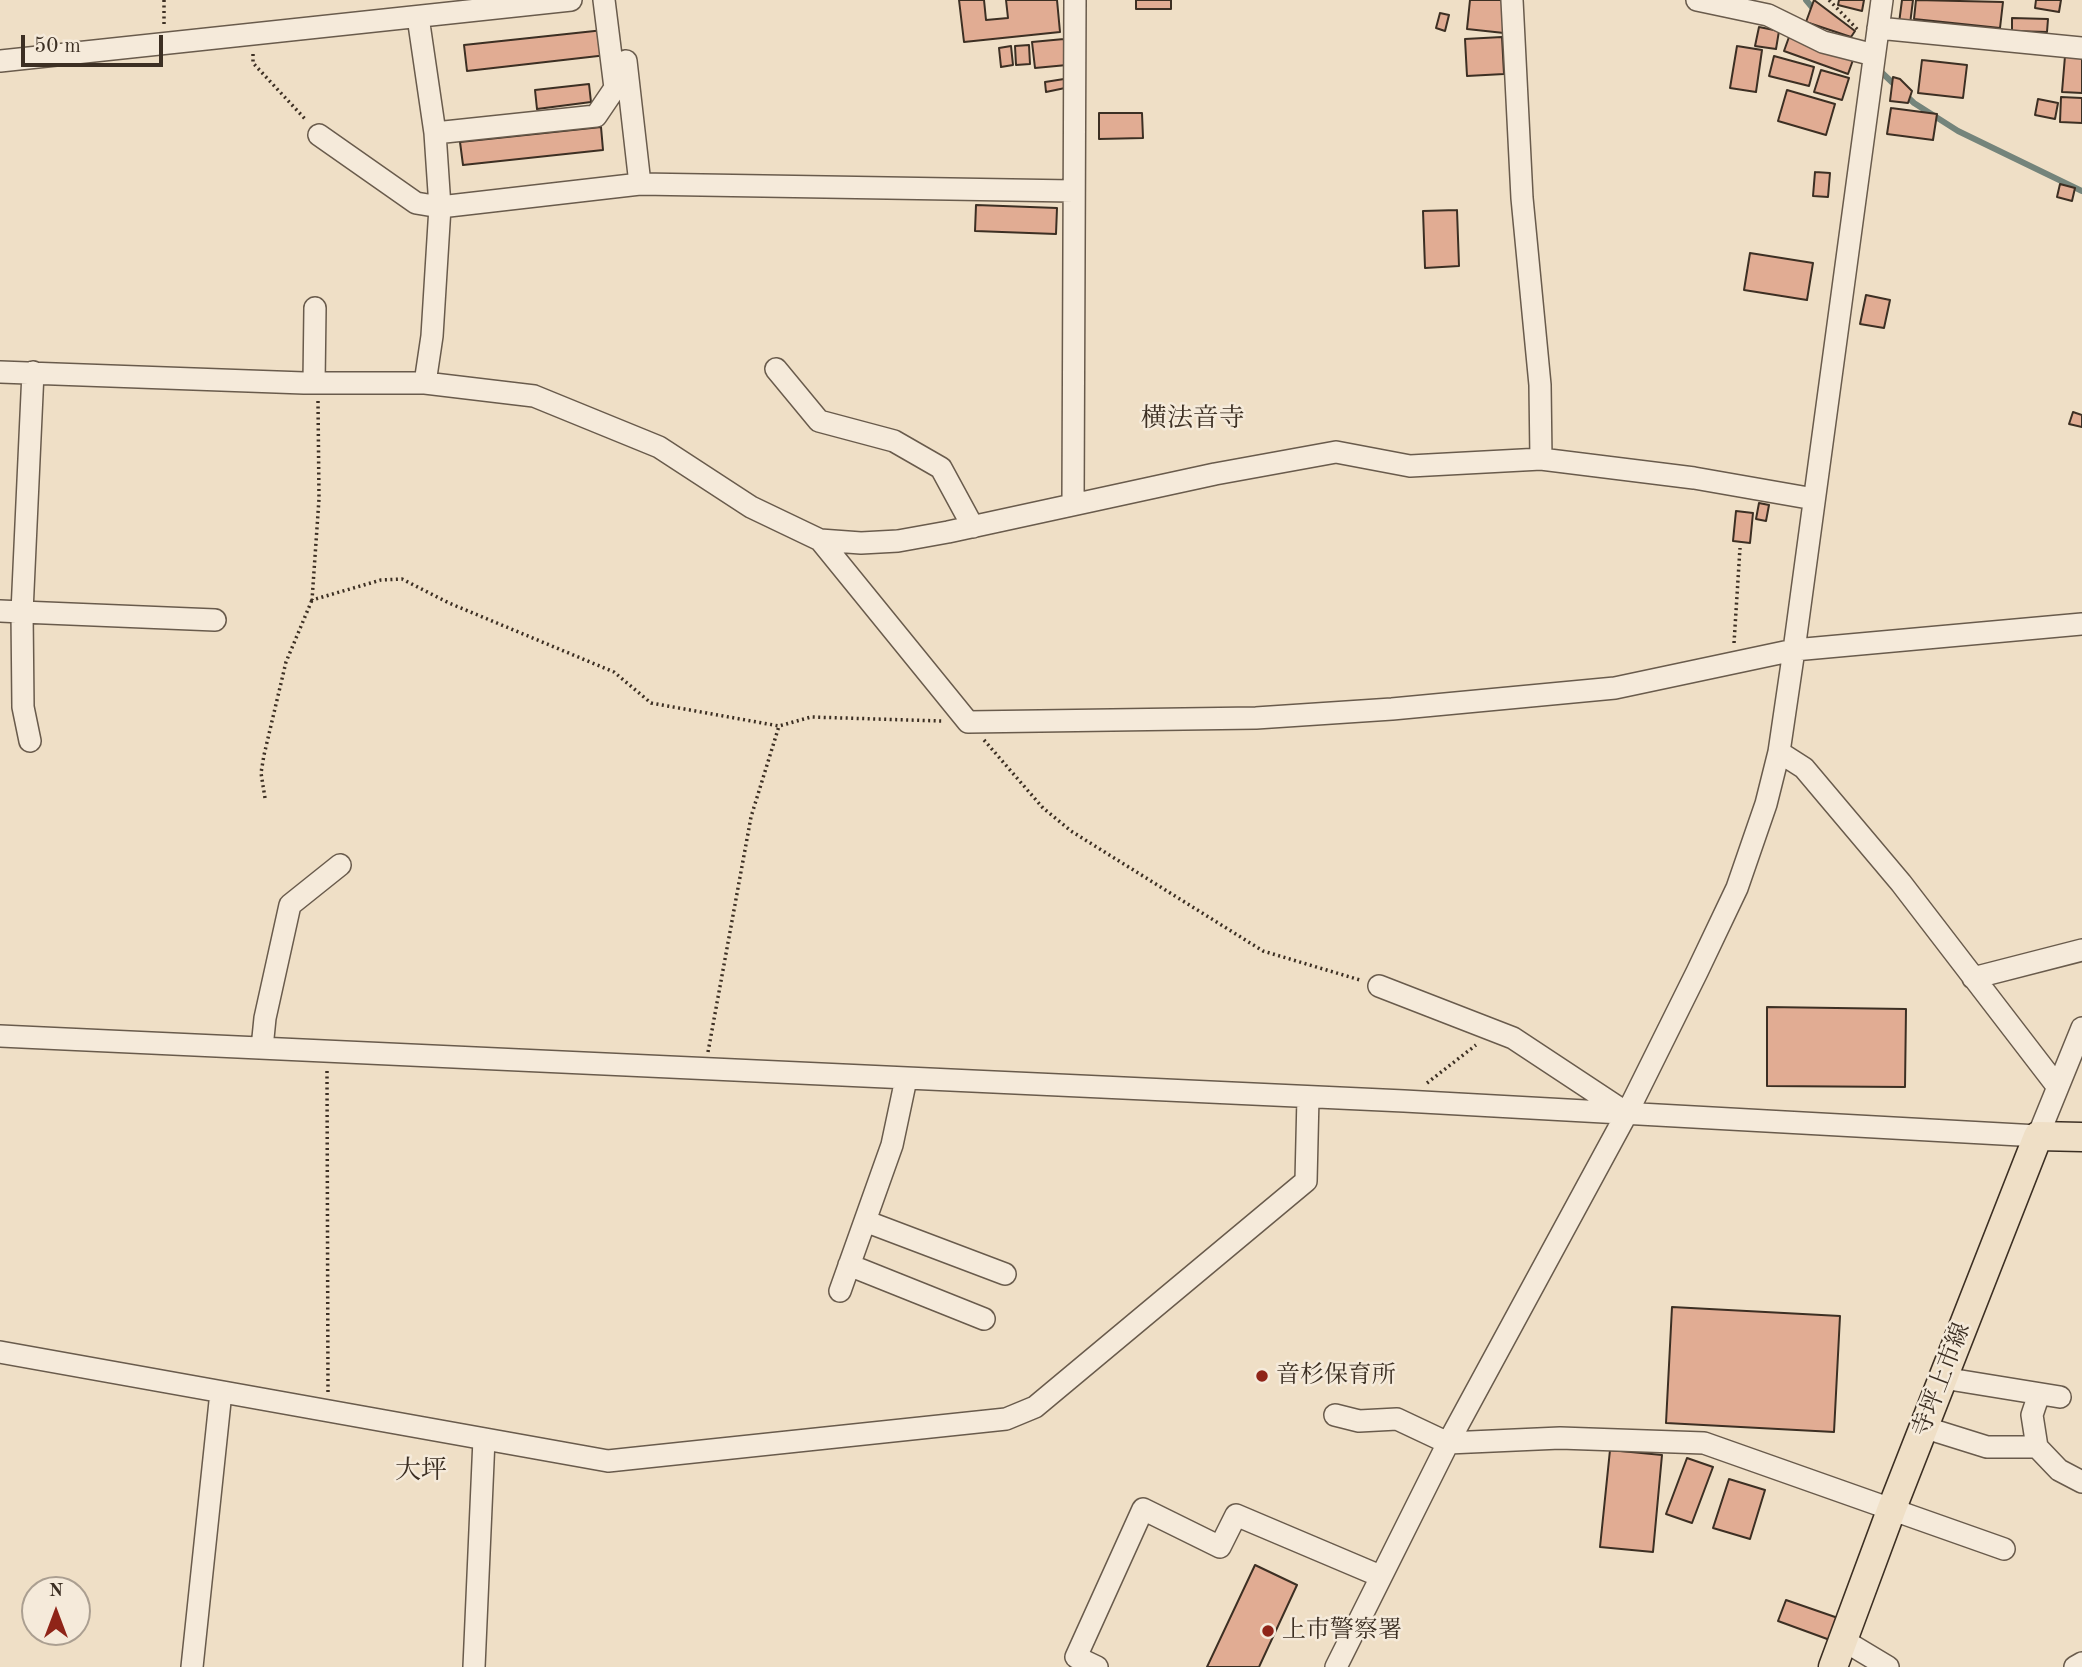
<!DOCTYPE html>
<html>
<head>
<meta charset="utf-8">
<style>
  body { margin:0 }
  #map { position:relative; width:2082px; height:1667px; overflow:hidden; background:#efdfc6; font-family:"Old Standard TT",serif }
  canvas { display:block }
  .north { position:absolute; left:21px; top:1576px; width:70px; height:70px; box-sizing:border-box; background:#f5eada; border:2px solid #ab9f91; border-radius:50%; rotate:0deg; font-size:19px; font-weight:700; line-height:28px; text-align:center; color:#3c2f23 }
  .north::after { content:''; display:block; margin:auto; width:24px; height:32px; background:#8f2418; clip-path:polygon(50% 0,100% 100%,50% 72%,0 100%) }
  .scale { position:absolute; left:21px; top:35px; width:142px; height:32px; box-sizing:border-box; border:4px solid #3c2f23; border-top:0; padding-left:9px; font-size:21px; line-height:24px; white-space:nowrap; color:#3c2f23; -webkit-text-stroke:5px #f5eada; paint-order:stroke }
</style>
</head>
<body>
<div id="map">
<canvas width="2082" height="1667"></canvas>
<div class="north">N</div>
<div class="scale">50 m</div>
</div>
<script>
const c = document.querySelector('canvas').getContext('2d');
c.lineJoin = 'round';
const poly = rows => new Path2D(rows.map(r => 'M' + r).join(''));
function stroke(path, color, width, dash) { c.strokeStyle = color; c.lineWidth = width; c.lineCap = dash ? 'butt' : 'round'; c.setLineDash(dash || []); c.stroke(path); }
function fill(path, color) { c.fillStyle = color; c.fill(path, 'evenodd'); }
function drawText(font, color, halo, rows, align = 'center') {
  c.font = font + ' "Old Standard TT","Noto Serif JP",serif'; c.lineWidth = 5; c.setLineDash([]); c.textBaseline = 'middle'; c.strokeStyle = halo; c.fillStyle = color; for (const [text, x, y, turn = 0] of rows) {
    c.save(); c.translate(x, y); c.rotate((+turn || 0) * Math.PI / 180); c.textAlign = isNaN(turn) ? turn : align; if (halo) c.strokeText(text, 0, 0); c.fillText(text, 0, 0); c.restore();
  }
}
stroke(poly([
  [1806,0,1816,12],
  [1878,69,1914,103,1958,131,2082,191]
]), '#74847b', 6);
const building = poly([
  [959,0,984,0,986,20,1008,18,1006,0,1057,0,1060,32,964,42,959,0],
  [1136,0,1171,0,1171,9,1136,9,1136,0],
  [1470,0,1508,0,1504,33,1467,29,1470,0],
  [1814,0,1855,31,1851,37,1806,22,1814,0],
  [1839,0,1864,0,1862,11,1838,5,1839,0],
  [1902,0,1913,0,1910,24,1899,23,1902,0],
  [1916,0,2003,2,2000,28,1914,19,1916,0],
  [2036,0,2061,0,2059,12,2035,8,2036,0],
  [1440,13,1449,15,1445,31,1436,28,1440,13],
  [2012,18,2048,19,2047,32,2012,31,2012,18],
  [1759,27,1779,31,1776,49,1755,46,1759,27],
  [604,30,607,55,467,71,464,45,604,30],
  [1502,37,1504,74,1467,76,1465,39,1502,37],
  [1789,37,1853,60,1848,74,1784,51,1789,37],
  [1064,39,1067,65,1035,68,1032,42,1064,39],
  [1029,45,1030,64,1016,65,1015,46,1029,45],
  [1011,46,1013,65,1001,67,999,48,1011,46],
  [1737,46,1762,50,1756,92,1730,88,1737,46],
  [1774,56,1814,67,1809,86,1769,76,1774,56],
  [2065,56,2082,58,2082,93,2062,92,2065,56],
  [1922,60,1967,65,1963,98,1918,93,1922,60],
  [1821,70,1849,78,1842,100,1814,92,1821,70],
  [1893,77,1900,79,1912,91,1908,103,1890,101,1893,77],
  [1064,79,1065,88,1046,92,1045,82,1064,79],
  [589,84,591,102,537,109,535,90,589,84],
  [1787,90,1835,104,1826,135,1778,121,1787,90],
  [2061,97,2082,98,2082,123,2060,122,2061,97],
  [2038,99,2058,103,2055,119,2035,115,2038,99],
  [1891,108,1937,114,1933,140,1887,134,1891,108],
  [1099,113,1142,113,1143,138,1099,139,1099,113],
  [601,127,603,150,463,165,460,142,601,127],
  [1815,172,1830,173,1828,197,1813,196,1815,172],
  [2060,184,2075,188,2072,201,2057,197,2060,184],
  [976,205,1057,208,1056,234,975,231,976,205],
  [1457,210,1459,266,1425,268,1423,211,1457,210],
  [1750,253,1813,263,1807,300,1744,290,1750,253],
  [1866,295,1890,300,1884,328,1860,324,1866,295],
  [2073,412,2082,415,2082,427,2069,424,2073,412],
  [1759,503,1769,505,1766,521,1756,519,1759,503],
  [1736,511,1753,513,1750,543,1733,541,1736,511],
  [1767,1007,1906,1009,1905,1087,1767,1086,1767,1007],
  [1672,1307,1840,1316,1834,1432,1666,1423,1672,1307],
  [1610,1450,1662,1455,1653,1552,1600,1547,1610,1450],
  [1687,1458,1713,1467,1692,1523,1666,1514,1687,1458],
  [1729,1479,1765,1490,1750,1539,1713,1528,1729,1479],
  [1255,1565,1297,1585,1259,1667,1207,1667,1255,1565],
  [1786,1600,1838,1618,1830,1640,1778,1621,1786,1600]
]);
fill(building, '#e1ac93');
stroke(building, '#3c2f23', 2);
const minor = poly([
  [1512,0,1522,198,1540,385,1541,459],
  [1697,0,1768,15,1823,42,1874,55],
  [418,17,435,133,440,207,432,336,425,383],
  [1878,28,2082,48],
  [0,61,571,0],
  [626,61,640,184],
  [435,133,596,116,615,88,604,0],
  [319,135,416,203,440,207,640,184,1073,191],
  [776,369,819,421,894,441,941,468,973,527],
  [0,372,304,383,425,383,534,396,659,447,751,507,820,540,861,543,898,541,948,532,1215,474,1336,452,1410,466,1541,459,1694,478,1814,499],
  [314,383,315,308],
  [1073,504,1075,0],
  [820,540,968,722,1256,718,1392,709,1615,688,1794,650,2082,624],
  [0,611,22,612,33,372],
  [30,741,23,707,22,612,215,620],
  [1779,752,1804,768,1901,883,2057,1086],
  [1973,978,2082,950],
  [1379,986,1513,1038,1625,1112],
  [0,1036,1404,1101,2038,1136,2082,1028],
  [262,1048,265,1018,290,905,340,865],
  [865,1221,1005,1274],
  [849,1265,984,1319],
  [840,1291,892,1145,906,1079],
  [0,1352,608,1461,1006,1419,1035,1407,1306,1181,1308,1097],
  [1943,1378,2060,1397],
  [1335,1415,1359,1421,1397,1419,1448,1443,1560,1438,1704,1443,2004,1549],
  [1923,1427,1987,1447,2037,1447,2032,1415,2039,1394],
  [2037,1447,2059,1470,2082,1482],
  [1843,1640,1888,1667],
  [192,1667,221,1392],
  [474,1667,484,1439],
  [1097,1667,1076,1657,1143,1509,1220,1547,1236,1515,1380,1576],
  [1336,1667,1448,1443,1627,1113,1697,972,1737,888,1766,804,1779,752,1794,650,1882,0],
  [2075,1667,2082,1663]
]);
const major = poly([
  [1833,1667,1892,1508,2038,1136,2082,1137]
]);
stroke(minor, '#695b4c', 24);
stroke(major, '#3c2f23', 31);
stroke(poly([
  [164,0,164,24],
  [1829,0,1858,30],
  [253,54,253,63,306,120],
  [318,401,319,499,312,600,381,580,402,579,449,603,614,672,651,703,779,726,811,717,942,721],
  [1734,643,1740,548],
  [984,740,1043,808,1071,831,1263,951,1360,980],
  [265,798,261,773,264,755,286,662,312,600],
  [708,1052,751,817,779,726],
  [327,1071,328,1392],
  [1427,1083,1476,1045]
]), '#3c2f23', 3.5, [2, 3.5]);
stroke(minor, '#f5eada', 21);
stroke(major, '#efdfc6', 28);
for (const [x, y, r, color] of [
  [1262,1376,7,"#8f2418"],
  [1268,1631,7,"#8f2418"]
]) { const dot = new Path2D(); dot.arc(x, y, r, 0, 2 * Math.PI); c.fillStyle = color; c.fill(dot); stroke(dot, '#f5eada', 2.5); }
drawText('24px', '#3c2f23', '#f5eada', [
  ["音杉保育所",1276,1376],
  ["上市警察署",1282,1631]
], 'left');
drawText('24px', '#3c2f23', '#f5eada', [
  ["寺坪上市線",1942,1380,-69]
]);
drawText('26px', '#3c2f23', '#f5eada', [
  ["横法音寺",1193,419],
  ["大坪",421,1471]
]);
</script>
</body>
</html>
